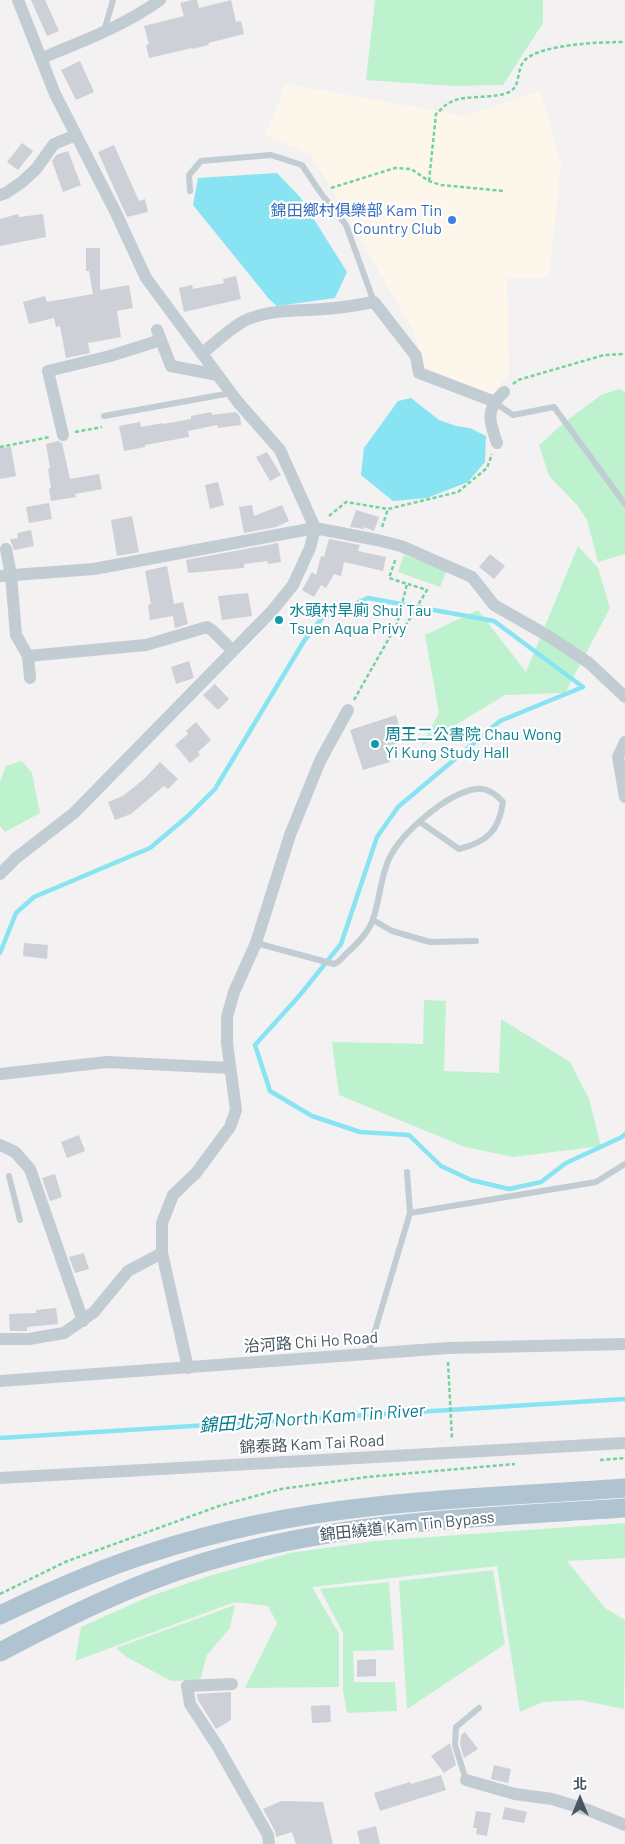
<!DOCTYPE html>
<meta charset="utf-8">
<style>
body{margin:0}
#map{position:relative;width:625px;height:1844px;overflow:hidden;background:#f3f1f1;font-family:Barlow,"Noto Sans TC",sans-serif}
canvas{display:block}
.north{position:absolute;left:555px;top:1774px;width:50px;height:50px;-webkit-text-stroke:4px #fff;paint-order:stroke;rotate:0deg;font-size:14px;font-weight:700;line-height:20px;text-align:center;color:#475660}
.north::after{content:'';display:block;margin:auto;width:18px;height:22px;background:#475660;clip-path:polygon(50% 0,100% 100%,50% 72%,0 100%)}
</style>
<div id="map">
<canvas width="625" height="1844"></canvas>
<div class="north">北</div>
</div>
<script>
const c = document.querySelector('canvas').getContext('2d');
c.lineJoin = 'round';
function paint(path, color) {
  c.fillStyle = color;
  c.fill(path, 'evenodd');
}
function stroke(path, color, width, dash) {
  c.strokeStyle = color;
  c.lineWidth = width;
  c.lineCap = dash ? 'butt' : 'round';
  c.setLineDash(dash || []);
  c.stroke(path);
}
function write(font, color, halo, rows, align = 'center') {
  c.font = font + ' Barlow,"Noto Sans TC",sans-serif';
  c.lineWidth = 4.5;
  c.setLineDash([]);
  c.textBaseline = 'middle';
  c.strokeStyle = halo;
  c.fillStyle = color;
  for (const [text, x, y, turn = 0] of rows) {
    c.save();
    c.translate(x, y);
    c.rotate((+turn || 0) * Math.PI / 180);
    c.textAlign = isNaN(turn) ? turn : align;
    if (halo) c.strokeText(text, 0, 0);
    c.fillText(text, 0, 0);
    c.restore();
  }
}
const commercial = new Path2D(`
 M286,84L465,116L540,91L561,163L549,277L507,278L509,374L492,394L424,367L413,330L311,154L265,135Z`);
const green = new Path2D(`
 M375,0H543V23L503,85L453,86L366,80Z
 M619,389L625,392V554L598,562L587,520L578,506L549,476L539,445L565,422L601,395Z
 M578,546L598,568L610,608L565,693L505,695L421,746L439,713L425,635L478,610L526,672Z
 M404,555L447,570L440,587L398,572Z
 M22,761L32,773L40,813L5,832L0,826V781L6,766Z
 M424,1000L446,1001L444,1071L499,1073L501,1019L570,1062L589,1099L601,1146L513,1157L465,1147L339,1095L332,1042L423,1044Z
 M625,1523V1558L567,1561L605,1608L625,1620L624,1709L580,1700L543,1702L520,1712L497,1566L312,1587L339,1634V1687L245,1688L277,1623L268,1606L235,1602L75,1661L81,1627L148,1597L209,1576L290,1553L375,1541Z
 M493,1570L505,1644L407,1709L399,1581Z
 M389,1582L394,1650L353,1651L354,1682H395L397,1711L347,1713L343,1691V1633L320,1589Z
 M235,1605L230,1628L207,1655L200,1680L171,1681L125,1656L116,1648Z`);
const water = new Path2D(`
 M277,173L300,197L347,272L335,298L277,306L269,299L193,205L198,178Z
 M411,398L439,420L456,426L470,428L486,436L485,462L468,482L427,498L393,501L361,475L364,448L398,401Z`);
const stream = new Path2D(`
 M583,687L500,721L398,807L377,837L341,944L300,995L255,1045L270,1091L312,1116L360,1132L409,1135L441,1166L471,1180L509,1189L541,1182L566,1163L622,1137L625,1134
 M0,953L16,913L34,897L150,848L188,816L215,789L304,641L322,618L368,598L494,621L583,687
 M0,1438L625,1399`);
const building = new Path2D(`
 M31,0H45L59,31L47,36Z
 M192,0H197L199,8L231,0L236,22L241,21L244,34L208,43L209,45L192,49V48L149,58L146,45L149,44L144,26L184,16L180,3Z
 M80,61L94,92L76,100L61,70Z
 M22,143L33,151L18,170L7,162Z
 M114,145L139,201L145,199L148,212L127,217L98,152Z
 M68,151L81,185L63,192L52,161L56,155Z
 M18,214L19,217L43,214L46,237L0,246V219Z
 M86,248H100V290L129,285L133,308L117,311L121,337L88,343L90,353L66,358L60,326L56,327L54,318L29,324L23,302L45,296L47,302L93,294L89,271H86Z
 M236,276L241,299L184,312L179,288L192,285L193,289L224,283L223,279Z
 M211,412L212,415L236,412L240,417L241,425L218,428L217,425L188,431L189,437L145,445V447L124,451L119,426L140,422L141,427L163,423V424L191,419V416Z
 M58,441L62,443L70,479L99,474L102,489L75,494L76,497L51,501L49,489L51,488L48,469L50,468L46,444Z
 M11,447L16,476L0,479V448Z
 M267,452L281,475L270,481L256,457Z
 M218,482L224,505L210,509L205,485Z
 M49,503L52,519L29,523L26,507Z
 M252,505L254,516L282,505L289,521L276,527L244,533L239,507Z
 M356,510L379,517L374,531L364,527V529L350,527Z
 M132,516L139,552L117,556L111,520Z
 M31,530L34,546L14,550L10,539L18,538L17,533Z
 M329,539L360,545L358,551L386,557L383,571L344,562L341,576L334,574L326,588L321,585L314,597L302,590L312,572L316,575L321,556L324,557Z
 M278,543L281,562L268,564L267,561L244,564V568L188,573L186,560Z
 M490,554L505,566L494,579L479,567Z
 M167,566L174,604L183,602L188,624L175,628L173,616L150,620L148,605L151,604L145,571Z
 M248,593L252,616L222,620L218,596Z
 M189,661L194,678L176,684L171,667Z
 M215,684L229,699L218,710L203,695Z
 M396,715L404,741L385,747L390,762L363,770L350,730Z
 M196,722L211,740L198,752L200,755L190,763L175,745L188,734L186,731Z
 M160,762L178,779L168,789L164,786L131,814L115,820L108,802L123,796L144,779Z
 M24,943L48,945L47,959L23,956Z
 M79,1135L85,1151L67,1158L61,1142Z
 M55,1174L62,1197L50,1201L42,1178Z
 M84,1253L89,1269L75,1273L69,1257Z
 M56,1308L58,1324L27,1327V1331H10L9,1314L36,1313V1310Z
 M376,1659V1676L357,1677V1660Z
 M231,1692V1720L216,1729L198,1700L197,1694Z
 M330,1705L331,1722L312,1723L311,1706Z
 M465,1732L478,1749L464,1758L460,1744L461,1735Z
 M450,1743L456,1765L444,1773L431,1756Z
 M494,1765L511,1769L508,1783L491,1779Z
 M441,1775L446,1790L380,1811L374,1793L410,1782L411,1784Z
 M281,1801L323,1802L333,1844H296L292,1832L276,1837L275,1831L263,1809Z
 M505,1807L527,1812L524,1823L502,1819Z
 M476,1811L491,1813L487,1836L476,1834L477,1828H473Z
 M376,1826L380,1844H360L357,1831Z`);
const path = new Path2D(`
 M429,181L436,114C441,110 445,104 451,102C464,94 496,100 511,91C521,84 516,69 525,60C541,44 602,42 625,42
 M331,188L395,168L411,169L429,181L441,185L504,191
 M513,384L518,380L604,355L625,354
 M75,432L102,427
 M0,447L50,437
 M329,516L346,502L388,509L458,492L487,468L492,454
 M382,527L388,509
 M397,624L403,630L427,590L408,584
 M354,700L397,624L407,584L389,578L396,558
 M448,1362L452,1439
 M600,1460L625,1458
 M0,1594L65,1562L219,1506L281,1489L367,1477L515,1464`);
const service = new Path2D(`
 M104,31L113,0
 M190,191L189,175L201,161L271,155L302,165L320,192L346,225L374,302
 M494,402L513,415L554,407L625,504
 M104,416L231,393
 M373,920L392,931L430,942L476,941
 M256,943L334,964C341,961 343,956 348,952C358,943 369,932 373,919C380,900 380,878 389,859C401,833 447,793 476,789C487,787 496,794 503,802C499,831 487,842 459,849L420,822
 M9,1176L20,1220
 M410,1213L596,1182L625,1164
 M368,1354L410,1213L407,1172
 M466,1780L455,1745L456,1727L479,1708`);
const minor = new Path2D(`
 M42,58C83,41 124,26 160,0
 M0,195L6,193L22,182L36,169L54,144L76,135
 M157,330L171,366L218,375
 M202,354C216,342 228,330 244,321C268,309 298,311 324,309C341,308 358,305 374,302L416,356L419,373L493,401
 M63,435L48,371L110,356L161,340
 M497,443C489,421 485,409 504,392
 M6,549L11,575L16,635L28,656L30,678
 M0,576L94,569L315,528L377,540L401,546L472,577L494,605L550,637L589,663L625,697
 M28,656L146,645L207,627L213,631L233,651
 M625,742L618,757L625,797
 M0,874L16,858L74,813L272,611L293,585L310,548L315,528L280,450L237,401L146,278L115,211L55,94L18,0
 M0,1074L107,1062L230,1068
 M0,1145L15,1152L30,1169L83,1321
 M0,1339H29L64,1333L94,1312L128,1271L162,1253
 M188,1368L162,1253V1223L173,1195L196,1173L230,1127L236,1110L227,1043V1017L234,992L256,943L290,835L320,761L348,710
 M0,1381L448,1348L625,1344
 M0,1478L625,1443
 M232,1684L187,1686L190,1704L218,1747L268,1835L269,1844
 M466,1780L515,1794L552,1799L588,1810L625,1825`);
const primary = new Path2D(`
 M0,1615C48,1592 99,1569 150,1553C220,1530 295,1515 368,1507C453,1497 540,1494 625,1488
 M0,1652C70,1615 143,1579 219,1558C351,1520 489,1517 625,1508`);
const markers = [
 [452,220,5,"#3f7fe0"],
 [279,620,5,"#0f9aa8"],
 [375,744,5,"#0f9aa8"]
];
const shopNames = [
 ["錦田鄉村俱樂部 Kam Tin",442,211],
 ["Country Club",442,229]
];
const cultureNames = [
 ["水頭村旱廁 Shui Tau",289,611],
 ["Tsuen Aqua Privy",289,629],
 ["周王二公書院 Chau Wong",385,735],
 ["Yi Kung Study Hall",385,753]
];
const streetNames = [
 ["治河路 Chi Ho Road",311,1342,-4],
 ["錦泰路 Kam Tai Road",312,1444,-3],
 ["錦田繞道 Kam Tin Bypass",407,1526,-6]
];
const waterNames = [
 ["錦田北河 North Kam Tin River",312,1418,-4]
];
paint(commercial, '#fdf7eb');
paint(green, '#bef2ce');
paint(water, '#88e4f2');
stroke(stream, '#88e4f2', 4.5);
paint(building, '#cdd0d6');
stroke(path, '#73d39d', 2.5, [4, 2.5]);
stroke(service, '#c1ccd3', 6);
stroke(minor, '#c1ccd3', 12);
stroke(primary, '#afc3d1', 19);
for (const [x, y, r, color] of markers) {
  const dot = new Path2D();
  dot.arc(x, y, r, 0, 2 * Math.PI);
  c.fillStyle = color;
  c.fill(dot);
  stroke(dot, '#fff', 2);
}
write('16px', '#366cbe', '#fff', shopNames, 'right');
write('16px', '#0d838f', '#fff', cultureNames, 'left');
write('16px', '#475660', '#fff', streetNames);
write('italic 18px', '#067c8e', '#fff', waterNames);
</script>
